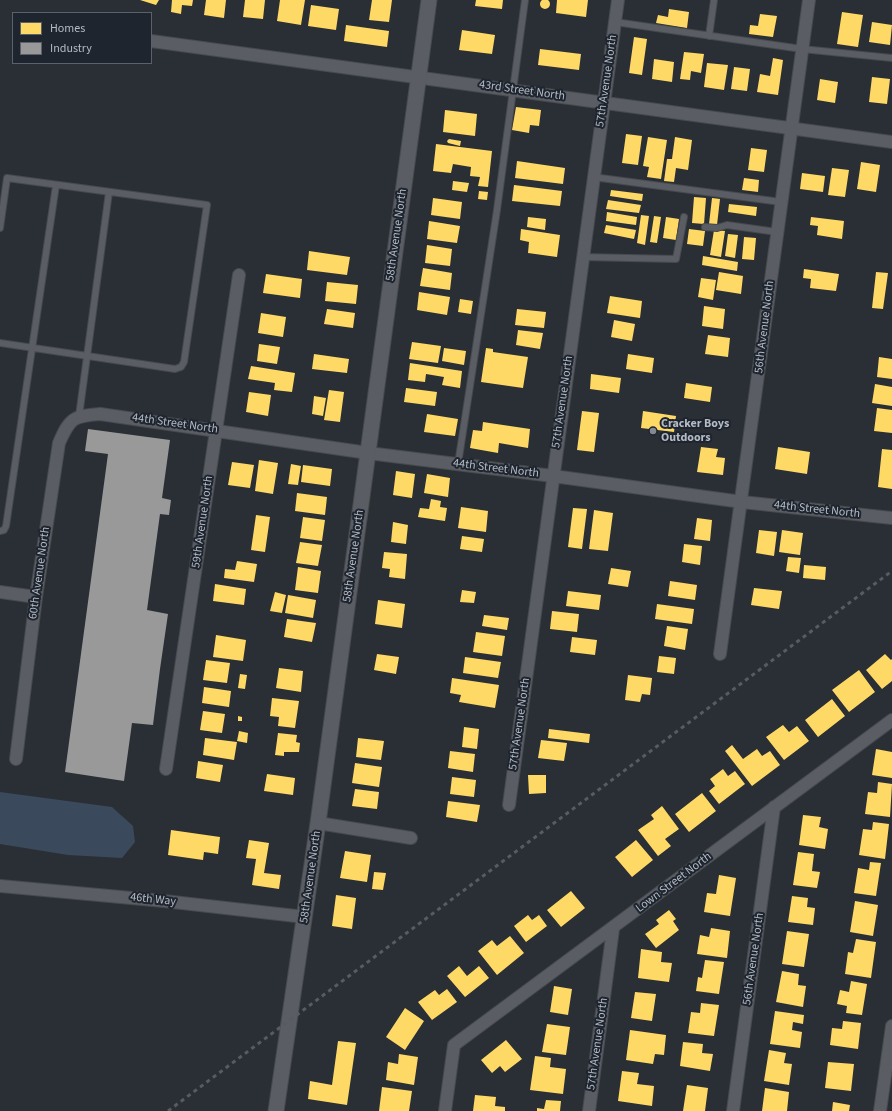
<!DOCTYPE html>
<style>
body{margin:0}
#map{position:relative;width:892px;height:1111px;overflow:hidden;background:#2a2f35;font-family:"Source Sans 3",sans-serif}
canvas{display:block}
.legend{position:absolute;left:12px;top:12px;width:140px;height:52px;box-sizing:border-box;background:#1e252f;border:1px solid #5a616b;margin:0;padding:5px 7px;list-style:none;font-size:12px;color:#b5bbc5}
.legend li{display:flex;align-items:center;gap:8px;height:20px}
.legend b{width:20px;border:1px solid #5a616b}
</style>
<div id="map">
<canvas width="892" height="1111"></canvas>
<ul class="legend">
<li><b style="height:11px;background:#ffd966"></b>Homes</li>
<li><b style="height:11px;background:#999"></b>Industry</li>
</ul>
</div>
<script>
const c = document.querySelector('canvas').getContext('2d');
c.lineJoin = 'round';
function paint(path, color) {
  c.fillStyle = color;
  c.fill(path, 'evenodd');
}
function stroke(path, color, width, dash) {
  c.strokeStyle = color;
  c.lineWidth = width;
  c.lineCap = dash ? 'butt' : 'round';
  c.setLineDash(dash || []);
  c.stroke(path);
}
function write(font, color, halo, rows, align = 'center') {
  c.font = font + ' "Source Sans 3",sans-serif';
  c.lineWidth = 4;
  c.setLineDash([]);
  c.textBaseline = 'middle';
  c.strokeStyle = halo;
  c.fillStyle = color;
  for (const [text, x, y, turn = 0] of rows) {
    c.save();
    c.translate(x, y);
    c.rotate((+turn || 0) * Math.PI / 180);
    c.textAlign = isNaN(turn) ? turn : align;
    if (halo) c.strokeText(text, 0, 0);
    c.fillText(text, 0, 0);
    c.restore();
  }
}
const water = new Path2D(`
 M0,792L112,807L133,826L135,842L122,858L68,855L0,844Z`);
const homes = new Path2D(`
 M540 4a5 5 0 1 1 10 0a5 5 0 1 1-10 0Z
 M140,0H159L156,5Z
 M172,0H193L192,6L182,5L181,14L171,12Z
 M206,0H226L224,18L204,15Z
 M245,0H265L263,19L243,17Z
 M280,0H305L301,25L277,21Z
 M372,0H392L389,22L369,20Z
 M476,0H503L502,9L475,6Z
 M557,0H588L586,17L556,13Z
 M311,5L339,9L336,30L308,26Z
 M669,9L689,12L687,28L656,23L658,15L668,17Z
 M842,12L863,15L858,47L837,44Z
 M760,14L777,16L773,37L749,34L750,25L758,26Z
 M872,22L892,25L890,45L869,42Z
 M346,25L389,31L387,47L344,41Z
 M462,30L495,35L492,54L459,50Z
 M634,37L647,39L642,75L629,73Z
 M540,49L581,54L579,70L538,65Z
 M684,52L704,54L701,73L691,71L690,80L680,79Z
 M773,58L783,60L778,95L757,92L760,74L770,76Z
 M654,59L674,62L672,82L652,79Z
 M707,63L728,65L724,90L704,87Z
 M734,67L750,69L747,91L731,89Z
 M872,77L890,79L887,104L869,102Z
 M820,79L838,82L835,103L817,100Z
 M516,107L541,110L539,126L530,125L529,133L512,130Z
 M445,110L477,114L475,136L443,132Z
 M626,134L642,136L638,165L622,163Z
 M648,137L667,140L661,179L647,177L649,167L643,166Z
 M675,137L692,140L688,170L676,168L674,182L664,181L667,159H672Z
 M449,139L461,141L460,146L448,143L447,141Z
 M436,144L492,151L488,187L478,186L480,177L470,176L471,167L453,164L451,173L433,171Z
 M751,148L767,150L764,172L748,170Z
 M517,161L565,168L563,184L515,178Z
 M861,162L880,165L876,192L857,189Z
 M832,168L849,170L845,197L828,195Z
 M802,173L825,176L823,192L800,189Z
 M744,178L759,180L758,192L742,190Z
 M453,181L469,183L467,192L452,190Z
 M514,185L562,191L560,206L512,201Z
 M611,190L643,194L642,201L610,196Z
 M479,191L488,192L487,200L478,199Z
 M694,197L706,198L704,224L692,223Z
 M433,198L462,202L460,219L431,215Z
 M712,198L720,199L717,225L709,224Z
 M608,200L641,205L639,213L606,209Z
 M729,204L757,207L756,216L728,212Z
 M607,212L637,217L636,225L606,221Z
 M641,215L649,216L645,245L637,243Z
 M654,216L661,217L657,243L650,242Z
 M528,217L546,219L545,230L527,227Z
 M666,217L679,219L676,240L663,238Z
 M811,217L844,221L842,239L817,235L818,226L810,225Z
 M429,221L460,226L457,243L427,239Z
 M606,225L636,230L634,239L604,233Z
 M521,229L560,235L557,257L528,253L529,242L520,240Z
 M689,229L705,231L703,246L687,244Z
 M714,230L725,231L721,257L710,255Z
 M728,234L738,235L735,258L725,256Z
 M744,237L756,238L754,260L742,259Z
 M427,245L452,249L450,266L425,263Z
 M309,251L350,257L347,275L307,270Z
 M703,256L738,262L737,271L702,265Z
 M423,268L452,273L450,290L420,286Z
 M804,269L839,274L836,291L810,288L811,279L803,278Z
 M719,272L743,276L741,294L716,290Z
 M876,272L888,273L883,309L872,308Z
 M266,274L302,279L300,298L263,293Z
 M701,278L716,280L713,300L698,297Z
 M327,282L358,285L356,304L325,301Z
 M419,292L450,297L447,315L417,310Z
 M610,296L642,301L640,318L607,313Z
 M460,299L473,301L471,314L458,312Z
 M704,306L725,309L723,329L702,326Z
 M327,309L355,313L353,328L324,324Z
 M517,309L546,312L544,328L515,325Z
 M261,313L286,317L283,337L258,333Z
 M614,320L635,324L632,341L611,337Z
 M518,330L543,333L540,349L516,345Z
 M708,335L730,338L728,357L705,354Z
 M412,342L441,346L438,363L409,359Z
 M259,344L280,347L277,364L257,361Z
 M444,348L466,351L464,365L442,361Z
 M486,348L493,349V352L528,357L523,388L481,382Z
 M314,354L349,359L347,373L312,369Z
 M628,354L654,358L652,373L626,369Z
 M879,357L892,359V379L877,377Z
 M410,363L462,371L460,388L442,385L444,377L426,374L425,382L408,380Z
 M251,366L295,373L292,392L274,390L275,383L248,379Z
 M591,374L621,378L619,393L590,389Z
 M686,383L712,387L710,402L684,398Z
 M875,384L892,387V406L872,403Z
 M406,388L437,392L435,406L404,402Z
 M329,390L344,392L340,422L324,420Z
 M249,392L271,395L268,416L246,412Z
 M314,396L326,398L323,416L312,414Z
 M877,408L892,410V433L874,431Z
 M582,411L599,413L594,452L577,450Z
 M643,411L676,416L674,432L641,428Z
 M427,414L458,419L455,436L424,432Z
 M483,422L530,429L528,448L499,443L498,453L470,448L473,430L482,431Z
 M701,447L718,449L716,457L725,458L723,475L697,472Z
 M778,447L810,452L807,474L775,469Z
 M882,449L892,450V489L878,487Z
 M259,460L278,463L273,494L255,491Z
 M232,462L254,465L250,488L228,485Z
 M291,464L301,466L298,485L288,484Z
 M303,465L332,469L330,486L301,482Z
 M396,471L415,474L412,498L393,495Z
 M427,474L450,478L448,497L424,493Z
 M297,493L327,497L325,515L295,511Z
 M431,499L441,501L440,507L447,508L445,521L418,517L420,508L429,509Z
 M461,507L488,511L486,532L458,528Z
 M573,508L587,509L582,549L568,547Z
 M594,510L613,513L608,551L589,549Z
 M256,515L270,517L265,552L251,550Z
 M303,517L325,520L322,541L300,538Z
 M697,518L712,520L710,541L694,539Z
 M393,522L408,525L406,544L391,542Z
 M759,530L777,532L774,556L756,553Z
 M782,530L803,533L800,555L779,552Z
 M462,536L484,539L482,552L460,549Z
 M300,542L322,545L318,566L296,563Z
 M684,544L702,546L700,565L682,562Z
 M384,552L407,554L405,579L389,577L390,569L382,568Z
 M788,557L801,558L799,573L786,571Z
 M237,561L257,564L254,582L224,578L225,569L235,570Z
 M804,565L826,567L825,580L803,578Z
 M298,567L321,571L318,593L295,590Z
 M611,568L631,571L628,587L608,584Z
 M670,581L697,585L695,600L668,596Z
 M215,584L246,589L244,605L213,601Z
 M754,588L782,591L779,609L751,605Z
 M462,590L476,592L474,603L460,602Z
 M568,591L601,595L599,610L566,606Z
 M275,592L286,595L282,613L270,611Z
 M288,595L316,600L313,618L285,613Z
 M378,600L405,604L402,628L375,624Z
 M657,604L694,609L692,624L655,619Z
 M552,611L579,614L577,632L550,629Z
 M484,615L509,618L507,630L482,626Z
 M287,619L316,623L312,642L284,637Z
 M667,626L688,629L685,650L664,646Z
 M476,632L505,636L502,656L473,652Z
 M216,635L246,640L243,661L213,657Z
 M572,637L597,640L595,655L570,652Z
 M377,654L399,657L396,674L374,670Z
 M885,654L891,660L892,659V681L882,689L866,670Z
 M659,656L676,658L674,674L657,672Z
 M465,657L501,662L498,678L463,673Z
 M206,660L230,663L227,683L203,680Z
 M279,668L303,671L301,692L276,688Z
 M859,670L875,692L849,712L832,690Z
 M240,674L247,675L245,689L238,688Z
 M628,675L652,678L650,695L642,694L640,702L625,700Z
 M452,678L499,685L495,708L459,702L461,695L450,693Z
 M204,687L231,691L229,707L202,703Z
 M272,698L299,701L295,728L278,726L279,717L270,716Z
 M832,699L845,716L818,737L805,720Z
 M203,711L225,714L222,733L200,730Z
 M238,716L242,717V721H238Z
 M783,725L789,732L797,726L809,741L784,760L766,737Z
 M464,727L479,729L477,749L462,747Z
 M549,729L590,734L589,743L548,738Z
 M239,731L248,733L247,743L237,741Z
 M278,733L297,735L296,742L300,743L299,752H284V756L275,755Z
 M205,738L237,742L234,760L203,755Z
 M358,738L384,741L381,760L356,757Z
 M541,740L567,743L564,761L538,758Z
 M732,745L743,759L757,749L762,756L770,751L780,765L752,786L725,751Z
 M876,749L892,752V778L872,775Z
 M450,751L475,754L473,772L448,768Z
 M198,761L223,765L220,782L196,778Z
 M355,763L382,767L379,787L352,783Z
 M723,769L728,776L735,771L745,784L719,804L709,791L715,786L710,779Z
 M267,774L295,778L293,795L264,791Z
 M528,775H546V793L529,794Z
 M452,777L476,780L474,797L450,794Z
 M878,782L892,784L890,817L865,814L868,792L877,793Z
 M355,789L379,792L377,809L352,806Z
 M702,793L716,811L689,832L675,814Z
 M448,801L480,805L477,822L446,817Z
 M662,806L679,829L665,839L671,846L658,856L638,830L654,819L651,815Z
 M803,815L821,817L819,827L828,829L825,849L799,845Z
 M873,822L889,824L885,859L859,855L863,829L872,830Z
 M171,830L220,837L218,854L204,852L203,860L168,855Z
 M249,840L269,843L264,873L281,875L279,889L252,885L256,859L246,858Z
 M636,840L653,860L632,877L615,857Z
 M345,851L371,855L367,882L340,878Z
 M798,852L814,854L812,871L820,872L817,888L793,885Z
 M870,862L881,863L876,896L854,893L858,868L869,870Z
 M374,872L386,873L383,890L372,889Z
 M719,875L736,878L730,916L704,912L707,893L716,894Z
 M571,891L585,908L561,927L547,910Z
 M336,895L356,898L352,929L332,926Z
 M792,896L808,898L807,907L815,908L813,925L788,922Z
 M855,901L878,905L873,936L850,932Z
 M669,910L676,919L673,921L679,930L656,948L645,934L659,924L656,920Z
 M528,915L532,920L539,915L547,926L526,942L514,926Z
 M711,928L730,931L727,958L697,954L700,935L709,937Z
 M787,931L809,934L804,967L782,964Z
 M510,936L524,953L497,975L478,951L492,940L497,946Z
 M856,939L876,942L871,978L845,974L848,952L853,953Z
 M641,949L662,952L661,962L672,963L669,982L638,978Z
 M705,960L724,962L719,994L696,991L698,977L702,978Z
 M459,966L467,976L479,966L489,978L465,997L447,976Z
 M782,971L799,974L798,985L806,986L803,1007L776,1002Z
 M851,981L867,984L862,1015L846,1013L847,1006L837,1004L840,990L849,992Z
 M554,986L572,989L568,1015L550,1012Z
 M447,989L457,1002L432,1020L418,1002L435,990L439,995Z
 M635,992L656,994L652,1021L631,1018Z
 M701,1003L719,1005L714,1036L688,1033L691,1012L700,1013Z
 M405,1008L424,1021L405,1050L386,1037Z
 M775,1011L804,1015L803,1024L793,1022L792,1030L802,1032L800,1048L770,1044Z
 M843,1021L861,1023L858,1049L830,1045L832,1028L842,1029Z
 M547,1024L570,1027L566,1055L542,1052Z
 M630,1030L666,1035L664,1055L655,1054L653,1064L626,1060Z
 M506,1040L522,1059L505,1072L500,1066L492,1073L481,1060Z
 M338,1041L356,1043L347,1105L308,1099L310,1081L332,1085Z
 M683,1042L703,1044L702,1053L713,1054L710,1071L680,1066Z
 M769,1050L786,1053L784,1063L792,1064L789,1085L764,1081Z
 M399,1054L418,1057L414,1085L386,1080L388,1062L398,1064Z
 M535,1056L551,1058L550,1067L566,1069L563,1094L530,1090Z
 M828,1062L854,1064L851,1091L825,1088Z
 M622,1071L639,1073L637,1084L654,1086L652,1106L618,1101Z
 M687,1085L708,1088L705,1111H683Z
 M382,1087L412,1091L409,1111H379Z
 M765,1088L789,1092L787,1111H762Z
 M475,1095L496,1097L495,1106L505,1107V1111H473Z
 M546,1100L561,1101L560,1111H537V1108L544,1109Z
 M833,1102L850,1105L849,1111H832Z`);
const industry = new Path2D(`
 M88,429L170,440L162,498L171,500L169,515L160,514L147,610L168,614L160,669L153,725L132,723L124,781L65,772L108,454L85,451Z`);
const service = new Path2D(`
 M615,22L802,49L892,58
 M709,36L714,0
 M593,177L781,202
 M705,227L717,228L727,225L777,232
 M0,228L7,178L207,205L184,362L181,367L175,369L0,343
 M582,257L676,259L684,217
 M79,416L109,192
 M458,464L497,210L525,0
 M0,531L4,530L6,526L56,185`);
const minor = new Path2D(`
 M151,41L892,142
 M0,592L36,597
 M720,654L809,0
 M16,759L36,597L59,443C70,418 73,416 100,414L368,453L553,476L742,502L892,518
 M166,769L239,275
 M509,805L618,0
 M318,823L411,838
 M0,886L164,901L305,917
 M445,1111L454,1045L892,720
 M589,1111L613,929
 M733,1111L774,807
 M880,1111L892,1026`);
const tertiary = new Path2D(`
 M276,1111L318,823L429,0`);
const rail = new Path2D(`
 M168,1111L892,571`);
const markers = [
 [653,431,4,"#848a93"]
];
const streetNames = [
 ["57th Avenue North",607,81,-82],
 ["43rd Street North",522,91,8],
 ["58th Avenue North",397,235,-82],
 ["56th Avenue North",765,327,-83],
 ["57th Avenue North",563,402,-82],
 ["44th Street North",175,424,8],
 ["44th Street North",496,469,7],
 ["44th Street North",817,510,6],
 ["59th Avenue North",203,522,-82],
 ["58th Avenue North",354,556,-82],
 ["60th Avenue North",40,573,-82],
 ["57th Avenue North",520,724,-82],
 ["58th Avenue North",311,877,-82],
 ["Lown Street North",674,883,-37],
 ["46th Way",153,900,6],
 ["56th Avenue North",754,959,-82],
 ["57th Avenue North",598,1044,-82]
];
const poiNames = [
 ["Cracker Boys",661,424],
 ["Outdoors",661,438]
];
paint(water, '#3b495c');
paint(homes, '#ffd966');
paint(industry, '#999');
stroke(service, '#464a4e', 8);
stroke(minor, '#464a4e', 14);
stroke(tertiary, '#464a4e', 17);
stroke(service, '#5a5d63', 6);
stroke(minor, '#5a5d63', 12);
stroke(tertiary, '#5a5d63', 15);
stroke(rail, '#585c60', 3, [4, 4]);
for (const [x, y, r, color] of markers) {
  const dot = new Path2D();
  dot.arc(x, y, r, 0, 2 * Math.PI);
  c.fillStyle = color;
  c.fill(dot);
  stroke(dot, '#1e252f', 1.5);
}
write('12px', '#b5bbc5', '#1e252f', streetNames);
write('bold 12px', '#b5bbc5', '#1e252f', poiNames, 'left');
</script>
